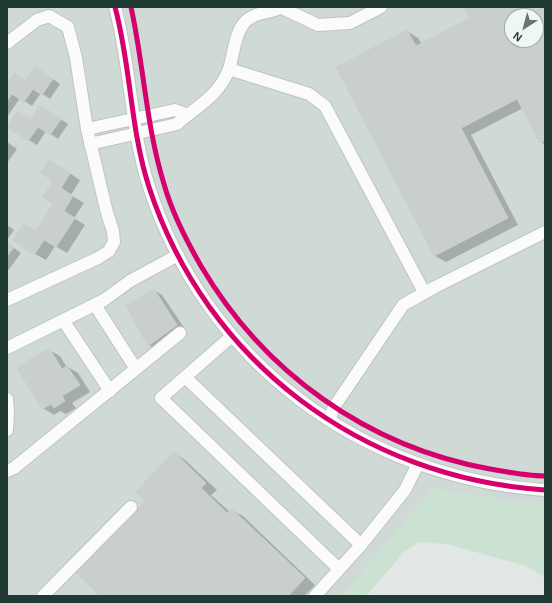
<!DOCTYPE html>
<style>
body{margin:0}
#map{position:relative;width:552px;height:603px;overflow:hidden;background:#e2e7e5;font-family:Arial,sans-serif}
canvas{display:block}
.frame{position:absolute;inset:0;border:8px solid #203a34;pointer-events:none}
.north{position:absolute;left:504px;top:8px;width:40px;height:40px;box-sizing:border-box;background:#eff7f3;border:1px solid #9caba7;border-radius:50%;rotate:216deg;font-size:11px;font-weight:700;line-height:16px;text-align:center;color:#203a34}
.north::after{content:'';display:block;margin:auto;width:14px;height:18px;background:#647772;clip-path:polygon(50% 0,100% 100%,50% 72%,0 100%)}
</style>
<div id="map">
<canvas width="552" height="603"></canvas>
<div class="frame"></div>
<div class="north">N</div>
</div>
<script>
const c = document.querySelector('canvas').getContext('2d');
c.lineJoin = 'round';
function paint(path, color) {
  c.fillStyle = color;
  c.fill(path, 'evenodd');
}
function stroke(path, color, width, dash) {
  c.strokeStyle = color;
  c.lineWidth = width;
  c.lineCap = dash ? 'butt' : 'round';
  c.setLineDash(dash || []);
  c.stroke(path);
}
const built = new Path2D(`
 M7,7H545V502L524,503L433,489L342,596H7ZM512,16H536V40H512Z`);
const green = new Path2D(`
 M433,489L524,503L545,502V578L529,567L447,544L419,542L404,552L366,596H342Z`);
const shadow = new Path2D(`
 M465,7H545V145L541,142L523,108L471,135L518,225L446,262L435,256L337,68L407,31L418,38L422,44L471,18ZM512,16H536V40H512Z
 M43,72L60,84L50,99L41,93L32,106L20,98L7,117V85L15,74L26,81Z
 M48,111L68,124L58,139L46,131L37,145L8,127L30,120Z
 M7,142L17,149L7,163Z
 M60,167L80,180L71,195L84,203L74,218L85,225L67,253L55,246L46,260L35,254L36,232L55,204V181Z
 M7,225L14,230L7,240Z
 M7,243L21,253L7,272Z
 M154,290L162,295L185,329L157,350L149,345Z
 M49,350L60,356L66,366L78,373L90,392L72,403L76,408L66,414L60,411L54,415L43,408L18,369Z
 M174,453L185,460L217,490L211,495L230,512L232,510L243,516L315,585L304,596H101L146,501Z`);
const building = new Path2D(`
 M464,7H545V140L540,143L517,99L461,128L508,218L434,256L336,67L407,30L416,46L470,18ZM512,16H536V40H512Z
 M35,66L53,79L42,95L33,89L24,102L12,94L7,101V83L14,73L25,80Z
 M40,105L61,119L50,135L38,127L28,141L7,127L17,111L30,119Z
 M49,160L70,173L61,188L73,196L64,211L75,218L56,247L44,240L34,255L13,240L24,224L36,231L53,204L43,197L53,181L41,173Z
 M7,243L14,247L7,256Z
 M154,289L177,325L148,346L126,306Z
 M49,348L62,369L67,366L80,385L62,396L65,401L54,408L51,404L42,409L17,368Z
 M174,452L206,483L201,488L227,513L232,509L305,578L288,596H100L76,573L145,501L136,492Z`);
const minor = new Path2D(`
 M115,7C131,66 130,128 149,187C206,362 362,478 545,490
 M282,8L318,25L350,23L381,7
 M7,43L37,20L49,16L68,27L76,58L87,129L107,213L113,231L114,242L109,251L98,258L7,300
 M229,69L309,94L325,106L424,292
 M87,129L175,110L188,115
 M90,144L177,124C197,106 219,96 229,69C233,57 235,33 244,23C255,11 269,14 282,7
 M95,305L136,369
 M63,320L110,391
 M232,336L161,398L339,569
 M7,348L104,300L130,281L178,255
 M185,377L361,545
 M7,399L8,412L7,430
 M329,420L334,407L403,305L435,287L545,232
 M7,471L14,468L180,333
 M43,596L131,507
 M315,596L361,545L405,490L418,464`);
const cycleway = new Path2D(`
 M115,7C131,66 130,128 149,187C206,362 362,478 545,490
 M131,7C144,66 146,126 164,184C172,213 186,240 201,266C264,373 368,447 490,469C508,472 526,476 545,476`);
paint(built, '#cfd9d5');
paint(green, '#cbe1d2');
paint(shadow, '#0003');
paint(building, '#c9cfcd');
stroke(building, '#cbd0ce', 1);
stroke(minor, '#bfc4c2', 14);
stroke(minor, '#fbfbfb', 12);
stroke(cycleway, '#d6006c', 5);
</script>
